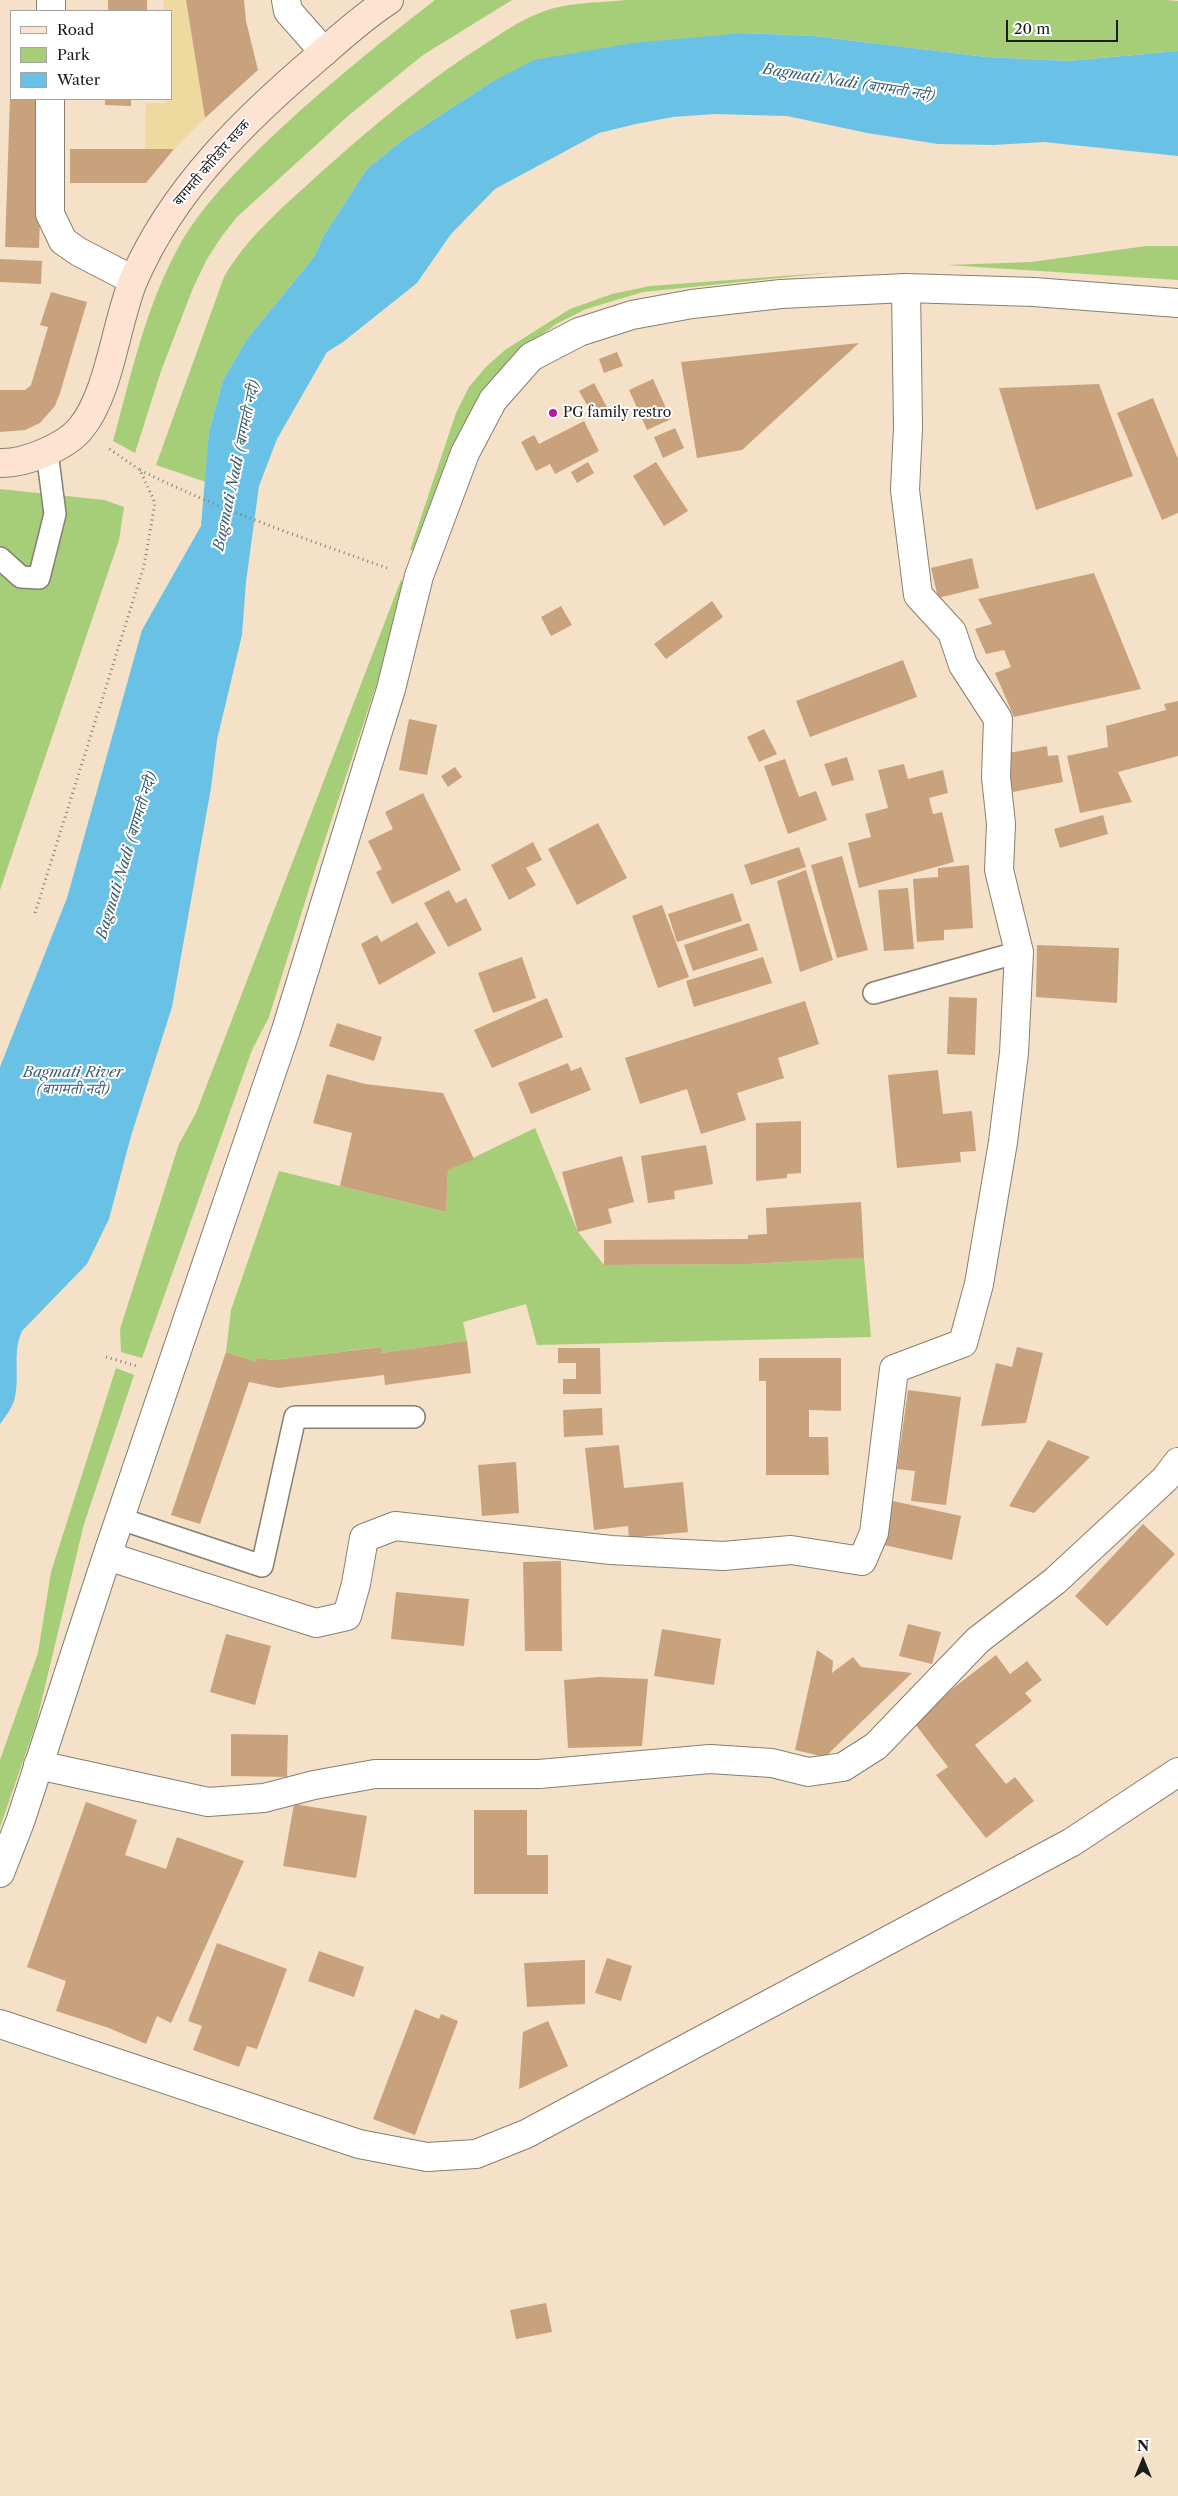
<!DOCTYPE html>
<meta charset="utf-8">
<style>
body{margin:0}
#map{position:relative;width:1178px;height:2496px;overflow:hidden;background:#f4e1c7;font-family:"Libre Caslon Text",serif}
canvas{display:block}
.legend{position:absolute;left:10px;top:10px;width:162px;height:90px;box-sizing:border-box;background:#fff;border:1px solid #a4a4a4;margin:0;padding:6px 9px;list-style:none;font-size:15px;color:#1c1c1c}
.legend li{display:flex;align-items:center;gap:10px;height:25px}
.legend b{width:25px;border:1px solid #a4a4a4}
.north{position:absolute;left:1118px;top:2436px;width:50px;height:50px;-webkit-text-stroke:4px #fff;paint-order:stroke;rotate:0deg;font-size:14px;font-weight:700;line-height:20px;text-align:center;color:#1c1c1c}
.north::after{content:'';display:block;margin:auto;width:18px;height:22px;background:#1c1c1c;clip-path:polygon(50% 0,100% 100%,50% 72%,0 100%)}
.scale{position:absolute;left:1006px;top:20px;width:112px;height:22px;box-sizing:border-box;border:2px solid #1c1c1c;border-top:0;padding-left:6px;font-size:15px;line-height:18px;white-space:nowrap;color:#1c1c1c;-webkit-text-stroke:4px #fff;paint-order:stroke}
</style>
<div id="map">
<canvas width="1178" height="2496"></canvas>
<ul class="legend">
<li><b style="height:6px;background:#fee3d2"></b>Road</li>
<li><b style="height:14px;background:#a6ce78"></b>Park</li>
<li><b style="height:14px;background:#69c2e6"></b>Water</li>
</ul>
<div class="north">N</div>
<div class="scale">20 m</div>
</div>
<script>
const c = document.querySelector('canvas').getContext('2d');
c.lineJoin = 'round';
function paint(path, color) {
  c.fillStyle = color;
  c.fill(path, 'evenodd');
}
function stroke(path, color, width, dash) {
  c.strokeStyle = color;
  c.lineWidth = width;
  c.lineCap = dash ? 'butt' : 'round';
  c.setLineDash(dash || []);
  c.stroke(path);
}
function write(font, color, halo, rows, align = 'center') {
  c.font = font + ' "Libre Caslon Text","Noto Serif Devanagari",serif';
  c.lineWidth = 4;
  c.setLineDash([]);
  c.textBaseline = 'middle';
  c.strokeStyle = halo;
  c.fillStyle = color;
  for (const [text, x, y, turn = 0] of rows) {
    c.save();
    c.translate(x, y);
    c.rotate((+turn || 0) * Math.PI / 180);
    c.textAlign = isNaN(turn) ? turn : align;
    if (halo) c.strokeText(text, 0, 0);
    c.fillText(text, 0, 0);
    c.restore();
  }
}
const green = new Path2D(`
 M435,0H512L423,55L348,116L237,217L222,236L207,259L193,288L161,371L135,453L113,441C131,375 145,309 178,248C198,211 230,178 259,149C315,95 374,47 435,0Z
 M626,0H1165L1178,1V51L1068,61L986,57L814,36L744,33L490,83L404,139L367,169L324,235L314,257L247,339L223,380L209,432L206,482L156,465L224,277C247,237 284,206 318,175C372,127 427,80 488,42C504,32 519,21 537,14C563,2 598,3 626,0Z
 M1146,246H1178V280L947,265L1031,262Z
 M837,272L643,292L586,309L556,324L517,354L420,552L410,550L456,413L469,387L486,367L505,350L538,329L570,309L612,294L650,286Z
 M0,489L104,500L124,507L119,540L0,890Z
 M401,580L409,586L315,870L269,1017L252,1050L142,1358L121,1352L120,1329L179,1144L196,1113Z
 M535,1128L578,1232L604,1265L749,1264L864,1258L871,1337L537,1345L526,1304L463,1322L467,1341L381,1353L380,1347L275,1360L257,1358L256,1362L226,1352L231,1310L279,1171L446,1212L448,1170Z
 M116,1368L134,1375L84,1524L36,1724L0,1827V1760L38,1653L51,1572Z`);
const sand = new Path2D(`
 M163,0H186L205,118L174,149H145L146,103H166L167,99H171V11H164Z`);
const water = new Path2D(`
 M744,33L814,36L986,57L1068,61L1178,51V156L1044,142L994,145L938,144L867,133L787,116L714,114L673,117L636,124L599,133L495,189L451,234L417,283L343,342L327,352L277,439L259,486L246,582L242,635L217,740L211,788L172,1007L131,1136L109,1219L87,1264L22,1331C12,1353 20,1374 15,1397C13,1407 6,1416 0,1424V1067L67,898L142,630L201,526L209,432L223,380L247,339L314,257L324,235L367,169L404,139L490,83L534,60L633,43Z`);
const building = new Path2D(`
 M108,0H147V11H108Z
 M186,0H244L246,21L258,70L205,118Z
 M10,99H44L39,248L5,247Z
 M105,99H131V106L105,105Z
 M70,149H174L146,183H70Z
 M0,259L42,261L41,284L0,282Z
 M51,292L87,302L60,393L55,406L40,423L25,430L0,432V390H25L31,385L48,327L40,325Z
 M859,343L742,450L697,458L681,362Z
 M617,352L623,366L604,373L599,359Z
 M653,379L671,419L647,430L629,390Z
 M594,383L608,409L594,417L579,391Z
 M1099,384L1133,476L1036,510L999,388Z
 M1153,398L1178,459V513L1162,520L1117,413Z
 M584,421L599,451L555,474L550,464L536,471L521,442L534,435L539,444Z
 M675,428L684,448L663,458L654,437Z
 M588,462L594,473L577,483L571,472Z
 M656,462L688,511L664,526L633,476Z
 M972,558L979,588L938,598L931,568Z
 M1094,573L1141,689L1014,717L995,673L1011,667L1004,650L986,654L975,629L992,624L978,599Z
 M712,601L723,617L666,659L654,644Z
 M561,606L572,625L551,636L541,617Z
 M903,660L917,697L810,737L796,701Z
 M1178,701V756L1118,772L1132,802L1080,813L1067,756L1108,747L1106,726L1166,710L1164,704Z
 M409,719L437,725L427,775L399,770Z
 M764,729L777,754L759,762L747,737Z
 M1047,746L1048,756L1058,755L1063,782L1013,792L1003,754Z
 M847,757L854,780L832,786L824,764Z
 M785,759L799,797L816,791L827,820L788,834L764,766Z
 M904,764L908,779L943,770L948,793L929,798L933,814L942,812L954,862L859,888L848,843L871,837L865,814L888,808L878,770Z
 M455,767L462,777L448,787L441,776Z
 M423,793L461,870L392,904L376,872L382,869L368,841L393,829L385,812Z
 M1103,815L1108,834L1060,848L1054,829Z
 M598,823L627,878L577,905L548,849Z
 M533,842L542,860L526,868L536,885L509,900L491,865Z
 M799,847L806,867L751,885L744,865Z
 M842,856L868,950L837,958L811,865Z
 M969,865L973,928L944,930V940L917,942L913,879L938,877V868Z
 M806,870L833,960L800,972L777,881Z
 M908,888L914,949L884,951L878,890Z
 M449,890L456,903L466,898L482,930L448,947L424,903Z
 M733,893L742,921L677,942L668,914Z
 M662,905L689,977L658,988L632,916Z
 M417,922L436,953L379,985L361,944L377,935L381,942Z
 M749,923L758,950L693,971L684,945Z
 M1037,945L1119,948L1117,1003L1036,997Z
 M522,957L536,998L493,1013L478,973Z
 M763,957L772,983L694,1007L686,981Z
 M949,997L977,998L975,1055L947,1054Z
 M547,998L563,1037L492,1068L474,1030Z
 M805,1001L819,1044L778,1058L784,1078L737,1093L746,1120L701,1134L687,1089L640,1104L625,1058Z
 M337,1023L382,1037L374,1061L329,1046Z
 M568,1063L571,1071L581,1067L591,1090L531,1114L518,1083Z
 M938,1070L943,1114L972,1111L976,1151L960,1152L961,1162L897,1168L888,1075Z
 M327,1074L365,1084L443,1093L474,1159L448,1170L446,1212L340,1186L352,1133L313,1123Z
 M801,1121V1173L787,1174V1178L756,1181V1123Z
 M706,1145L713,1184L674,1191L675,1199L648,1203L641,1156Z
 M622,1156L634,1202L608,1209L612,1223L578,1232L562,1172Z
 M861,1202L864,1258L749,1264L604,1265V1240L748,1239V1235L767,1234L766,1208Z
 M467,1341L471,1373L385,1385L384,1375L278,1388L249,1382L200,1524L171,1515L226,1352L256,1362L257,1358L275,1360L381,1347V1353Z
 M1017,1347L1043,1353L1026,1423L981,1426L996,1363L1012,1367Z
 M558,1348H600L601,1394H563V1379H576V1363H558Z
 M759,1358H841V1411L809,1410V1437H828L829,1475H766V1381H759Z
 M908,1390L961,1397L946,1505L911,1501L915,1471L897,1469Z
 M602,1408L603,1435L564,1437L563,1410Z
 M1048,1440L1090,1457L1034,1513L1009,1506Z
 M619,1445L624,1488L683,1482L688,1532L629,1538L628,1526L594,1530L585,1448Z
 M516,1462L519,1513L482,1516L478,1465Z
 M893,1501L961,1516L952,1560L884,1545Z
 M1143,1524L1175,1554L1107,1626L1075,1596Z
 M561,1561L562,1651H525L523,1562Z
 M396,1592L469,1599L464,1646L391,1639Z
 M908,1624L941,1632L932,1664L899,1656Z
 M662,1629L721,1639L714,1685L654,1676Z
 M226,1634L271,1646L255,1705L210,1692Z
 M817,1650L833,1661L832,1673L853,1657L861,1667L912,1673L825,1757L795,1750Z
 M996,1655L1010,1674L1027,1661L1042,1680L1025,1693L1032,1701L975,1745L1006,1784L1015,1777L1034,1801L986,1838L936,1775L948,1767L912,1720Z
 M599,1677L648,1679L642,1746L568,1748L564,1680Z
 M231,1734L288,1735L287,1777L231,1776Z
 M86,1802L137,1820L125,1855L166,1869L177,1837L244,1861L171,2023L157,2016L146,2044L109,2028L56,2011L66,1981L27,1967Z
 M294,1804L367,1816L356,1878L283,1866Z
 M474,1810H527V1855H548V1894H474Z
 M217,1943L287,1969L257,2049L247,2046L239,2067L193,2050L202,2026L188,2021Z
 M319,1951L364,1967L354,1997L308,1981Z
 M607,1958L632,1966L621,2001L595,1993Z
 M585,1960V2004L527,2007L524,1963Z
 M415,2009L439,2019L441,2014L458,2021L415,2135L373,2119Z
 M548,2021L568,2066L519,2089L523,2032Z
 M546,2303L552,2332L516,2339L510,2310Z`);
const path = new Path2D(`
 M140,470C220,510 303,538 387,568
 M35,913L144,566L155,503L140,470L108,448
 M106,1357L137,1366`);
const service = new Path2D(`
 M0,558L21,577L39,578L55,514L47,452
 M874,993L1019,952
 M121,1519L262,1566L295,1417H414`);
const minor = new Path2D(`
 M286,0L288,11L324,52
 M51,11V0
 M50,99V214L63,241L79,252L133,280
 M107,1556L316,1623L347,1616L356,1584L364,1538L395,1526L611,1550L723,1556L791,1550L862,1561L874,1533L894,1369L963,1343L979,1284L1003,1142L1014,1053L1019,952L999,870L1001,824L996,777L998,719L963,665L952,632L918,595L905,490L908,428L906,288
 M38,1765L208,1802L264,1798L314,1785L375,1774H539L710,1759L772,1763L808,1772L843,1767L876,1746L978,1640L1055,1581L1165,1479L1178,1462
 M0,1873L20,1822L107,1556L286,1030L391,689L419,576L465,453L493,400L531,357L579,332L632,315L692,304L781,294L906,288L1034,292L1178,303`);
const tertiary = new Path2D(`
 M0,2024L359,2144L427,2157L476,2154L526,2134L1072,1842L1178,1772`);
const secondary = new Path2D(`
 M0,463C24,464 66,447 81,428C110,393 116,321 134,279C173,189 245,119 318,57C341,37 364,16 389,0`);
const markers = [
 [553,413,5,"#b5179e"]
];
const streetNames = [
 ["बागमती कोरिडोर सडक",212,163,-49]
];
const poiNames = [
 ["PG family restro",563,413]
];
const waterNames = [
 ["Bagmati Nadi (बागमती नदी)",849,83,9],
 ["Bagmati Nadi (बागमती नदी)",237,465,-78],
 ["Bagmati Nadi (बागमती नदी)",127,855,-73],
 ["Bagmati River",73,1073],
 ["(बागमती नदी)",73,1090]
];
paint(green, '#a6ce78');
paint(sand, '#eeda9e');
paint(water, '#69c2e6');
paint(building, '#c8a27d');
stroke(service, '#887e72', 24);
stroke(minor, '#887e72', 30);
stroke(tertiary, '#887e72', 30);
stroke(secondary, '#887e72', 30);
stroke(path, '#887e72', 3, [1, 4]);
stroke(service, '#fff', 21);
stroke(minor, '#fff', 28);
stroke(tertiary, '#fff', 28);
stroke(secondary, '#fee3d2', 28);
for (const [x, y, r, color] of markers) {
  const dot = new Path2D();
  dot.arc(x, y, r, 0, 2 * Math.PI);
  c.fillStyle = color;
  c.fill(dot);
  stroke(dot, '#fff', 2);
}
write('14px', '#1c1c1c', '#fff', streetNames);
write('14px', '#1c1c1c', '#fff', poiNames, 'left');
write('italic 15px', '#3b5e6d', '#fff', waterNames);
</script>
